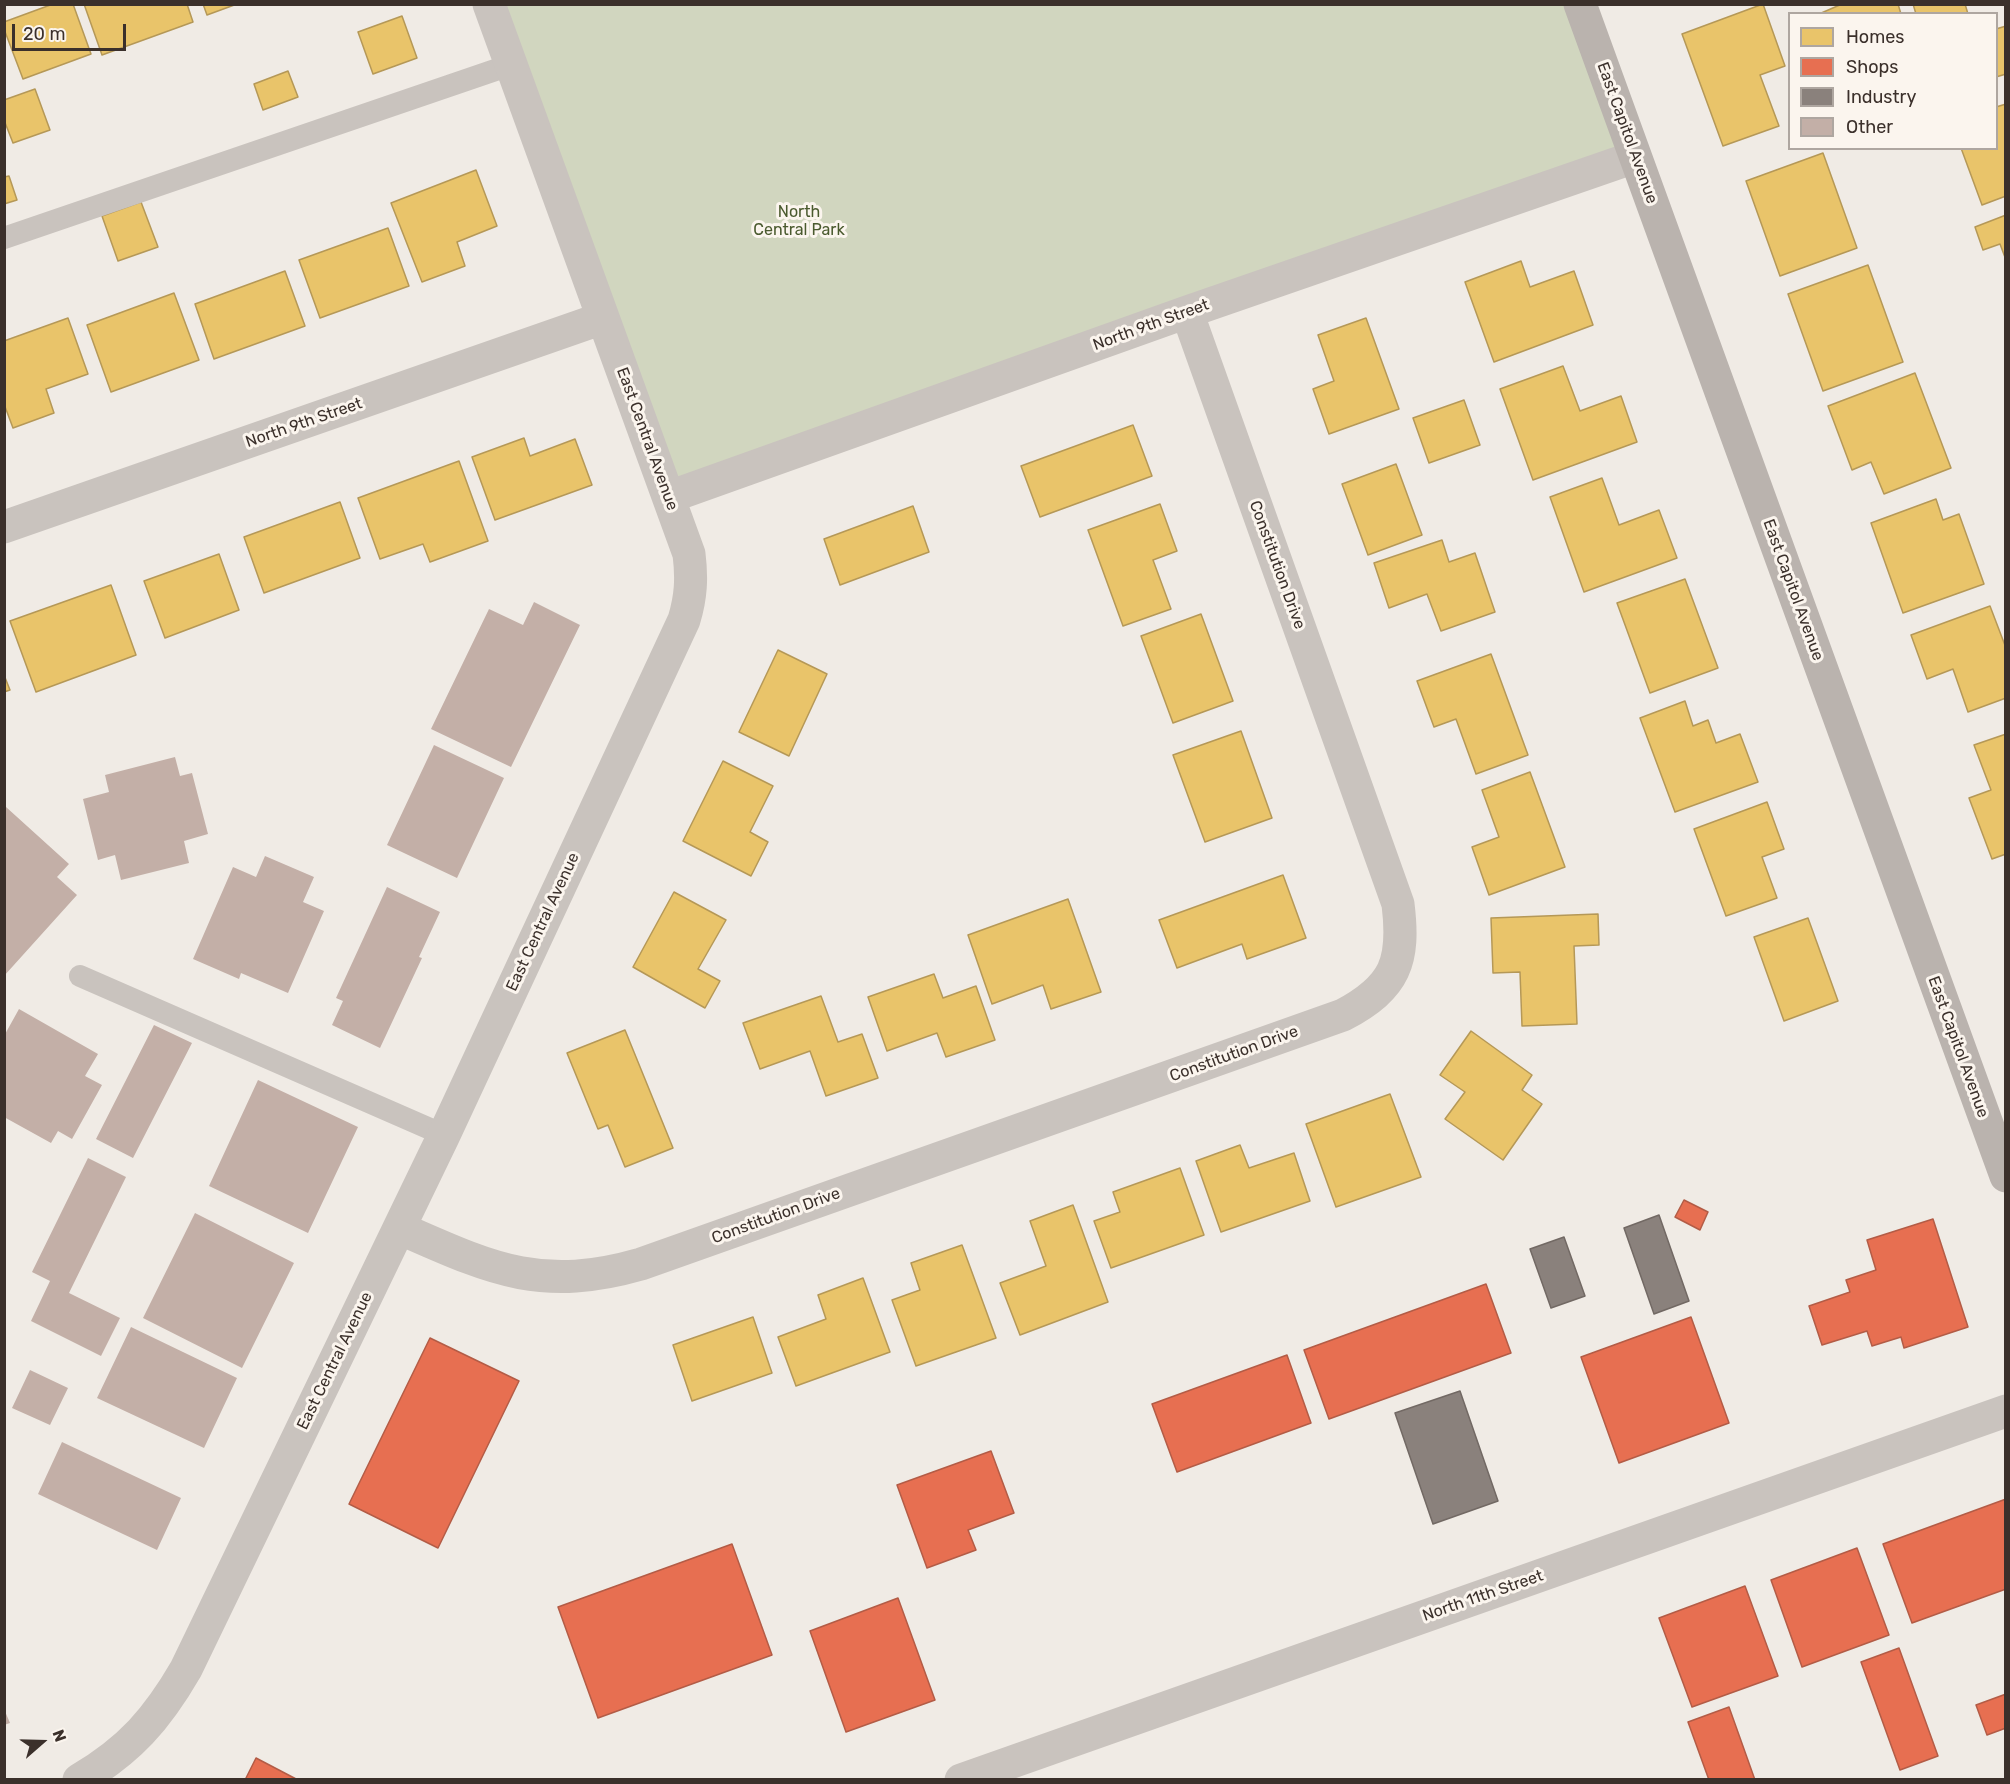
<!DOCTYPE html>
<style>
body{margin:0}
#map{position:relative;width:2010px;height:1784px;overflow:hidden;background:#f0ebe5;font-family:Rubik,sans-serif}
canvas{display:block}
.frame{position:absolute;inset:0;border:6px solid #3b302b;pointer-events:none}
.legend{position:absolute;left:1788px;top:12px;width:210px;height:138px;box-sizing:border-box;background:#fbf5ee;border:2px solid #aea6a0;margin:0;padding:8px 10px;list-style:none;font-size:18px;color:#3b302b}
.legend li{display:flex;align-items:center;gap:12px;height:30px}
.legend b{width:30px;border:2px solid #aea6a0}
.north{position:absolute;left:12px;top:1712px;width:60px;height:60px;-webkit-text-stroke:4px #fbf5ee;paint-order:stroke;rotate:70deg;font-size:16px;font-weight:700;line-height:24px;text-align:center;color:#3b302b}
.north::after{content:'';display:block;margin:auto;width:21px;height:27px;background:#3b302b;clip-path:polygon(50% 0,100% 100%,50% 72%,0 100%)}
.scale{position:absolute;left:12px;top:24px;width:114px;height:27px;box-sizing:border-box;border:3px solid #3b302b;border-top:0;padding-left:8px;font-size:18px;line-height:21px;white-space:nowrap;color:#3b302b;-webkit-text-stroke:4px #fbf5ee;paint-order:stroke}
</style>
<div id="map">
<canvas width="2010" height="1784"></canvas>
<div class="frame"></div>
<ul class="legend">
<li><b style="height:16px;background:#e9c46a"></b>Homes</li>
<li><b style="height:16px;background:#e76f51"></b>Shops</li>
<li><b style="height:16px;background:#8a817c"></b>Industry</li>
<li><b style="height:16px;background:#c3afa7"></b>Other</li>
</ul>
<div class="north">N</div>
<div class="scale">20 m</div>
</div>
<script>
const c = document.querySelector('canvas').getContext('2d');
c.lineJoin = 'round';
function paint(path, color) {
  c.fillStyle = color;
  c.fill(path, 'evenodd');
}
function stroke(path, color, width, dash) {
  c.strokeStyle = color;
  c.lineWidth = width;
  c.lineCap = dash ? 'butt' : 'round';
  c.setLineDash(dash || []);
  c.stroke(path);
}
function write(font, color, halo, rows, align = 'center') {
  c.font = font + ' Rubik,sans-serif';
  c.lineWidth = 6;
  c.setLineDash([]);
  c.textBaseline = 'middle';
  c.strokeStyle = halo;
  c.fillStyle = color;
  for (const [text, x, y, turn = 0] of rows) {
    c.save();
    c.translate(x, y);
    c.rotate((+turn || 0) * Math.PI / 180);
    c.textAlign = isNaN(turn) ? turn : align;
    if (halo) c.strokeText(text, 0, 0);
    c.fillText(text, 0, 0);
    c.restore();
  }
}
const green = new Path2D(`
 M490,5H1580L1635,157L669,497Z`);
const homes = new Path2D(`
 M53,4H73L91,54L23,79L4,29V22Z
 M84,4H187L193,22L102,55Z
 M203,4H237L207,15Z
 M1763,4L1785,66L1760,75L1779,126L1723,146L1682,34Z
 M1898,4L1901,14H1819L1842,4Z
 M1913,4H1965L1968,14H1916Z
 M402,16L417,58L373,74L358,32Z
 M2006,26V74L1996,77V29Z
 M288,71L298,97L263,110L254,84Z
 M35,89L50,130L13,143L4,120V100Z
 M2006,104V196L1982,205L1961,148H1996V107Z
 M1823,153L1857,248L1780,276L1746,181Z
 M476,170L497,226L457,242L465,266L422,282L391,203Z
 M9,176L17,200L4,204V177Z
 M141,202L158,247L118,261L102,216Z
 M2006,215V260L2000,244L1983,250L1975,227Z
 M388,228L409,286L320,318L299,260Z
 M1521,261L1530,287L1574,271L1593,325L1494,362L1465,282Z
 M1868,265L1903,362L1823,391L1788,294Z
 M285,271L305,326L214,359L195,304Z
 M174,293L199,360L111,392L87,325Z
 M68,318L88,374L46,389L54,413L13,428L4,404V341Z
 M1366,318L1399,409L1329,434L1313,389L1334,381L1318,335Z
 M1563,366L1580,411L1621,396L1637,442L1533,480L1500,389Z
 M1915,373L1951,468L1884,494L1871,462L1852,470L1828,406Z
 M1464,400L1480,445L1429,463L1413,418Z
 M1133,425L1152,476L1040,517L1021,466Z
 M524,438L530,456L575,439L592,485L495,520L472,457Z
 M459,461L488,541L430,562L423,544L380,559L358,498Z
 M1396,464L1422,535L1368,555L1342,484Z
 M1602,478L1619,525L1659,510L1677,558L1584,592L1550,497Z
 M1936,499L1943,520L1959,514L1984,584L1903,613L1871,523Z
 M340,502L360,558L264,593L244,537Z
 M1160,504L1177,551L1153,560L1171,609L1123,626L1088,530Z
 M913,506L929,552L840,585L824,539Z
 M1442,540L1449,562L1475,553L1495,612L1441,631L1427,594L1389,608L1374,563Z
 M219,554L239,610L165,638L144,581Z
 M1685,579L1718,668L1650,693L1617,603Z
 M111,585L136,655L36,692L10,621Z
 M1990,606L2006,648V698L1968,712L1953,669L1927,679L1911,635Z
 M1201,614L1233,701L1173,723L1141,636Z
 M778,650L827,674L789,756L739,732Z
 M1491,654L1528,755L1476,774L1456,719L1434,727L1417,681Z
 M4,675L10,690L4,692Z
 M1685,701L1693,726L1708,720L1716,743L1740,734L1758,782L1675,812L1640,718Z
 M1241,731L1272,818L1205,842L1173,755Z
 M2006,734V854L1992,859L1969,798L1991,790L1974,745Z
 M723,761L773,786L750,832L768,842L751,876L683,841Z
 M1530,772L1565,867L1489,895L1472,847L1499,837L1482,790Z
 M1767,802L1784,849L1762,857L1777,898L1726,916L1694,829Z
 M1283,875L1306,938L1247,959L1242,944L1177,968L1159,920Z
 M674,892L726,920L698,969L720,981L705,1008L633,967Z
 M1068,899L1101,992L1051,1009L1043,985L992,1004L968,935Z
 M1598,914L1599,945L1574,946L1577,1024L1522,1026L1520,972L1493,973L1491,918Z
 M1808,918L1838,1001L1784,1021L1754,937Z
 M934,974L943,998L976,986L995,1040L946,1057L937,1033L887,1051L868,997Z
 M821,996L838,1042L862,1034L878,1078L826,1096L810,1051L760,1069L743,1023Z
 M625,1030L673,1148L625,1167L608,1125L598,1129L567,1053Z
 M1471,1031L1532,1075L1522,1090L1542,1104L1503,1160L1445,1119L1465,1092L1440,1075Z
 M1390,1094L1421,1177L1336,1207L1306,1124Z
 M1240,1145L1249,1168L1294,1153L1310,1201L1221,1232L1196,1161Z
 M1180,1168L1204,1235L1111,1268L1094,1221L1120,1212L1113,1192Z
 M1073,1205L1108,1302L1020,1335L1000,1283L1046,1266L1030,1221Z
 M962,1245L996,1338L916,1366L892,1300L920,1290L911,1263Z
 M863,1278L890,1352L796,1386L778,1337L826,1319L818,1295Z
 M753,1317L772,1373L692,1401L673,1345Z`);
const shops = new Path2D(`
 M1684,1200L1708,1212L1700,1230L1675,1217Z
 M1933,1219L1968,1327L1904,1348L1901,1337L1872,1346L1867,1331L1822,1345L1809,1306L1850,1292L1846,1280L1876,1270L1867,1240Z
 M1486,1284L1511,1353L1329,1419L1304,1350Z
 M1691,1317L1729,1423L1619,1463L1581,1357Z
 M430,1338L519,1381L438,1548L349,1504Z
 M1287,1355L1311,1423L1177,1472L1152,1404Z
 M991,1451L1014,1513L968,1530L976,1550L927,1568L897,1485Z
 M2006,1499V1589L1912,1623L1883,1544Z
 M732,1544L772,1655L598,1718L558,1607Z
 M1857,1548L1889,1635L1802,1667L1771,1580Z
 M1745,1586L1778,1676L1692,1707L1659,1618Z
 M898,1598L935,1700L846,1732L810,1631Z
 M1899,1648L1938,1756L1900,1770L1861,1662Z
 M2006,1694V1728L1987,1735L1976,1705Z
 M1729,1707L1755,1780H1709L1688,1722Z
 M256,1758L298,1780H245Z`);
const industry = new Path2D(`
 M1659,1215L1689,1301L1654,1314L1624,1228Z
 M1564,1237L1585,1296L1551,1308L1530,1249Z
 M1460,1391L1498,1501L1433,1524L1395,1413Z`);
const building = new Path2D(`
 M534,602L580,625L511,767L431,729L489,609L523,625Z
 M434,745L504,778L457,878L387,845Z
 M175,757L180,776L192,773L208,834L184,841L189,863L121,880L115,855L98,860L83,799L109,792L105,775Z
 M6,807L69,864L57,877L77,895L4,976Z
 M265,856L314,877L303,902L324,911L288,993L241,973L239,979L193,959L233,867L256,877Z
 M387,887L440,912L419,957L422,958L380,1048L332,1025L343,1001L336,998Z
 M19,1009L98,1054L85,1076L102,1085L72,1139L58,1131L51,1143L4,1117V1036Z
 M154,1025L192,1043L133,1158L96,1139Z
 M258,1080L358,1127L308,1233L209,1186Z
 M88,1158L126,1177L69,1293L120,1318L101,1356L31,1321L50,1281L32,1272Z
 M195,1213L294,1263L242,1368L143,1318Z
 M131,1327L237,1378L204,1448L97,1398Z
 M30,1370L68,1388L50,1425L12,1408Z
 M62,1442L181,1498L157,1550L38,1494Z
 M4,1709L10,1723L4,1725Z`);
const lane = new Path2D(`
 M4,238L510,65
 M80,976L444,1135`);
const street = new Path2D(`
 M669,497L1187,312L1635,157
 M4,527L603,318
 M399,1228C490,1268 540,1293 641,1264L1343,1015C1396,987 1405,961 1398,904L1187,312
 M79,1780C130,1750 157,1719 186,1669L444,1135L684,620C691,597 692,578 689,554L489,4
 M961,1780L2006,1411`);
const secondary = new Path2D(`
 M1580,4L2006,1176`);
const streetNames = [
 ["East Capitol Avenue",1627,133,70],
 ["North 9th Street",1151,325,-20],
 ["North 9th Street",304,423,-19],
 ["East Central Avenue",647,439,70],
 ["Constitution Drive",1277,565,70],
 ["East Capitol Avenue",1793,590,70],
 ["East Central Avenue",543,922,-65],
 ["East Capitol Avenue",1958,1047,70],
 ["Constitution Drive",1234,1054,-20],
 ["Constitution Drive",776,1216,-20],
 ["East Central Avenue",335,1361,-64],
 ["North 11th Street",1483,1596,-19]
];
const parkNames = [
 ["North",799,212],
 ["Central Park",799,230]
];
paint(green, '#d1d6bf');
paint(homes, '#e9c46a');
stroke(homes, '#b59857', 1.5);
paint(shops, '#e76f51');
stroke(shops, '#b35c46', 1.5);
paint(industry, '#8a817c');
stroke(industry, '#726964', 1.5);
paint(building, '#c3afa7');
stroke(lane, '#c9c3be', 22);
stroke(street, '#c9c3be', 33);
stroke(secondary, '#bab3ae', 33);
write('16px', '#3b302b', '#fbf5ee', streetNames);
write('16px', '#4a5a2e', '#fbf5ee', parkNames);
</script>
